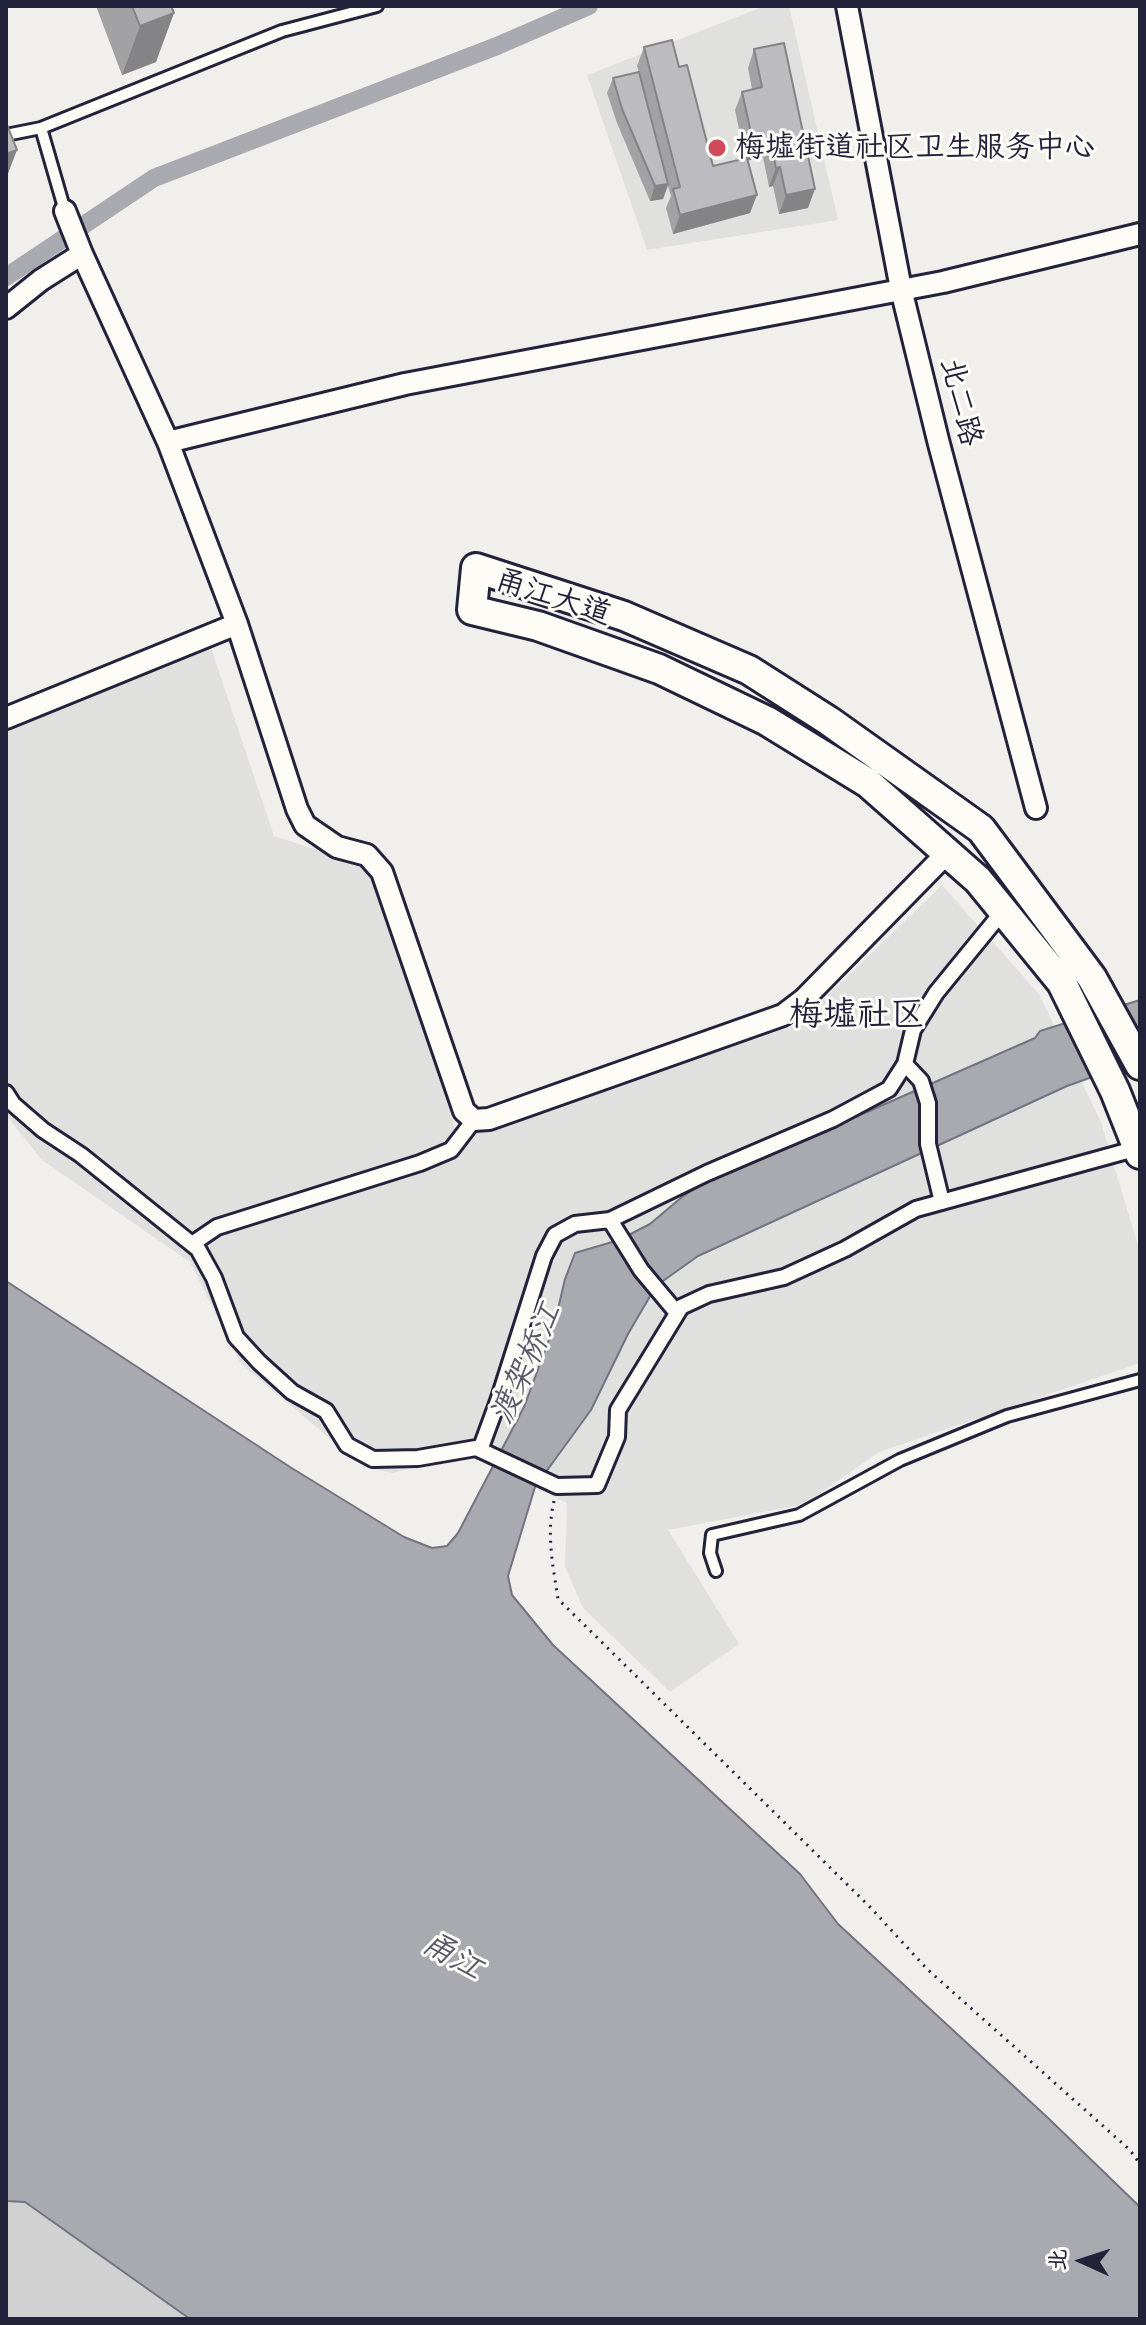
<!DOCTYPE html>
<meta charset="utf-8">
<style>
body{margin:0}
#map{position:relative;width:1146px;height:2325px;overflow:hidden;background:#f0efec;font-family:"Shantell Sans","LXGW WenKai TC",sans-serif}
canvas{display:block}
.frame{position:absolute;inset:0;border:8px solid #22223b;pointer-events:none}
.north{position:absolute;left:1042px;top:2221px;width:80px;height:80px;-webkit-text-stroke:6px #fdfcf7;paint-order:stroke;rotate:273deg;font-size:22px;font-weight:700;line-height:32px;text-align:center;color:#22223b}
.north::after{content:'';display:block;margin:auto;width:28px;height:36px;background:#22223b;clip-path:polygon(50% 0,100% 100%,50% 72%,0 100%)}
</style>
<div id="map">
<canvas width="1146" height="2325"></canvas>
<div class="frame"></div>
<div class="north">北</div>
</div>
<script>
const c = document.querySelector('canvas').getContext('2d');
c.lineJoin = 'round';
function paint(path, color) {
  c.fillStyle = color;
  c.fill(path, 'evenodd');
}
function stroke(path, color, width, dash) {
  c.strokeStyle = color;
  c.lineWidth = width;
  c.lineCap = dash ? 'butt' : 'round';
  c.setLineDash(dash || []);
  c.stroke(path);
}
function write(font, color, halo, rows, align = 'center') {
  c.font = font + ' "Shantell Sans","LXGW WenKai TC",sans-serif';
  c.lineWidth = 6;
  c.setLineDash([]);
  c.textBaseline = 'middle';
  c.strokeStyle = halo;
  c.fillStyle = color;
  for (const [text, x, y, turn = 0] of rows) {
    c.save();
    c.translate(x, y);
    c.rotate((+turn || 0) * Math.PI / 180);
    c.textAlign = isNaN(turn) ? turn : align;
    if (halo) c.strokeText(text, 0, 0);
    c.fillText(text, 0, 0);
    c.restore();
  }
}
const built = new Path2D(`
 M765,6H789L838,220L647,250L587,75Z
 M205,630L274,836L358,863L389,902L458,1139L797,1025L942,885L1039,994L1101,1122L1140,1252V1363L879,1452L805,1504L668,1530L739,1644L670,1692L583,1608L565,1567L567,1503L467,1455L392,1473L364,1467L241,1364L190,1262L42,1160L6,1115V709Z`);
const green = new Path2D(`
 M6,2201L25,2202L190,2319H6Z`);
const water = new Path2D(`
 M1140,1000V1060L1067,1086L698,1256L656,1286L628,1334L591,1410L535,1487L508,1576L512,1595L553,1645L800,1874L838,1924L1047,2117L1140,2207V2319H190L25,2202L6,2201V1281L290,1467L404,1537L432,1548L447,1546L458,1533L524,1407L554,1326L565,1279L575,1253L619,1240L650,1224L682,1197L713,1177L801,1141L1035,1038L1040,1031Z`);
const canal = new Path2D(`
 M6,277L154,178L497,46L589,6`);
const path = new Path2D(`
 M554,1501C546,1534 553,1566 558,1599L871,1908L927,1969L1130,2150L1140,2164`);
const service = new Path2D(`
 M41,128L282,31L377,6
 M6,135L41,128L65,211
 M716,1571L710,1553L712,1535L799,1515L900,1460L1007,1416L1140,1380`);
const pedestrian = new Path2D(`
 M905,1064L921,1081L928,1103V1144L942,1202
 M6,1093L13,1104L43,1130L81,1155L198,1249L214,1278L236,1337L259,1362L292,1392L326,1411L347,1445L373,1459L418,1458L476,1448L557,1486L597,1485L617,1437L618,1410L681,1307L709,1294L784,1277L845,1249L916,1209L1138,1148
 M610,1220L641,1270L677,1313
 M192,1244L217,1227L420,1163L451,1150L474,1120
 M480,1450L498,1401L544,1256L555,1235L575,1224L610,1220L707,1173L833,1119L889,1089L905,1064L913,1030L936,993L1003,911`);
const minor = new Path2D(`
 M847,6L901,289L939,444L1036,808
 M65,211L82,254L168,442
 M6,308L41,280L82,254
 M6,718L237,624
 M947,853L804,999L783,1015L489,1119L474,1120L464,1111L382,872L367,855L337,847L305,825L297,809L237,624L168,442L405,384L943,282L1140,234`);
const secondary = new Path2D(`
 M1140,1065L1092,978L981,829L829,721L749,670L624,616L476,568L472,610L538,626L659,669L767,721L868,783L978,880L1062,983L1115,1091L1140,1154`);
const wall = new Path2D(`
 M96,6H171L156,62L122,75Z
 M644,47L679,67L713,166L745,158L735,110L742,92L752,89L748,68L754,49L808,208L779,214L773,186L769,187L763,157L748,160L750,213L673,234L666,208L671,196L668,186L663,199L650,201L617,123L607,93L613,78L639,72L637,66Z`);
const shadedWall = new Path2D(`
 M174,13L156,62L122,75L140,26Z
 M770,138L763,157L746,161L753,142Z
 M17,150L6,179V154Z
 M780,167L773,186L769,187L776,168Z
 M668,184L663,199L650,201L655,186Z
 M815,189L808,208L779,214L786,195Z
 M757,195L750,213L673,234L680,215Z`);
const building = new Path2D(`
 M132,6H171L174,13L140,26Z
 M672,40L679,67L687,65L713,166L747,158L757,195L680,215L673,189L680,187L644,47Z
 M784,43L815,189L786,195L780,167L776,168L770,138L753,142L742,92L762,87L754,49Z
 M639,72L668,184L655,186L622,109L613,78Z
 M6,122L17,150L6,154Z`);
const markers = [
 [717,148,10,"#d1495b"]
];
const poiNames = [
 ["梅墟街道社区卫生服务中心",735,148]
];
const streetNames = [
 ["北二路",960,402,76],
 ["甬江大道",553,598,18]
];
const waterNames = [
 ["渡架桥江",527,1364,-66],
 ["甬江",452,1957,30]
];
const quarterNames = [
 ["梅墟社区",857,1016]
];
paint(built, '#e0e0df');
paint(green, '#d2d1d1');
paint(water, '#a9a9b0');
stroke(water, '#737381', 2);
stroke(canal, '#a9a9b0', 18);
stroke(service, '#22223b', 16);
stroke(pedestrian, '#22223b', 20);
stroke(minor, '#22223b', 26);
stroke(secondary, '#22223b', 34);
stroke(path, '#22223b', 3, [2, 6]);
stroke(service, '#fdfcf7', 10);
stroke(pedestrian, '#fdfcf7', 14);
stroke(minor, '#fdfcf7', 20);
stroke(secondary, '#fdfcf7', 28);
paint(wall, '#a2a2a5');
paint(shadedWall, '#848486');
paint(building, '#bcbcc0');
stroke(building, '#848486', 2);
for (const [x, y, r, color] of markers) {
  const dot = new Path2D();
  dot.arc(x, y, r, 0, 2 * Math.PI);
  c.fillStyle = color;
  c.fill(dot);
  stroke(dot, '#fdfcf7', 3);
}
write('30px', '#22223b', '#fdfcf7', poiNames, 'left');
write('30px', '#22223b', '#fdfcf7', streetNames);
write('italic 32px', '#58586a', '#fdfcf7', waterNames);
write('34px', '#22223b', '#fdfcf7', quarterNames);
</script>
